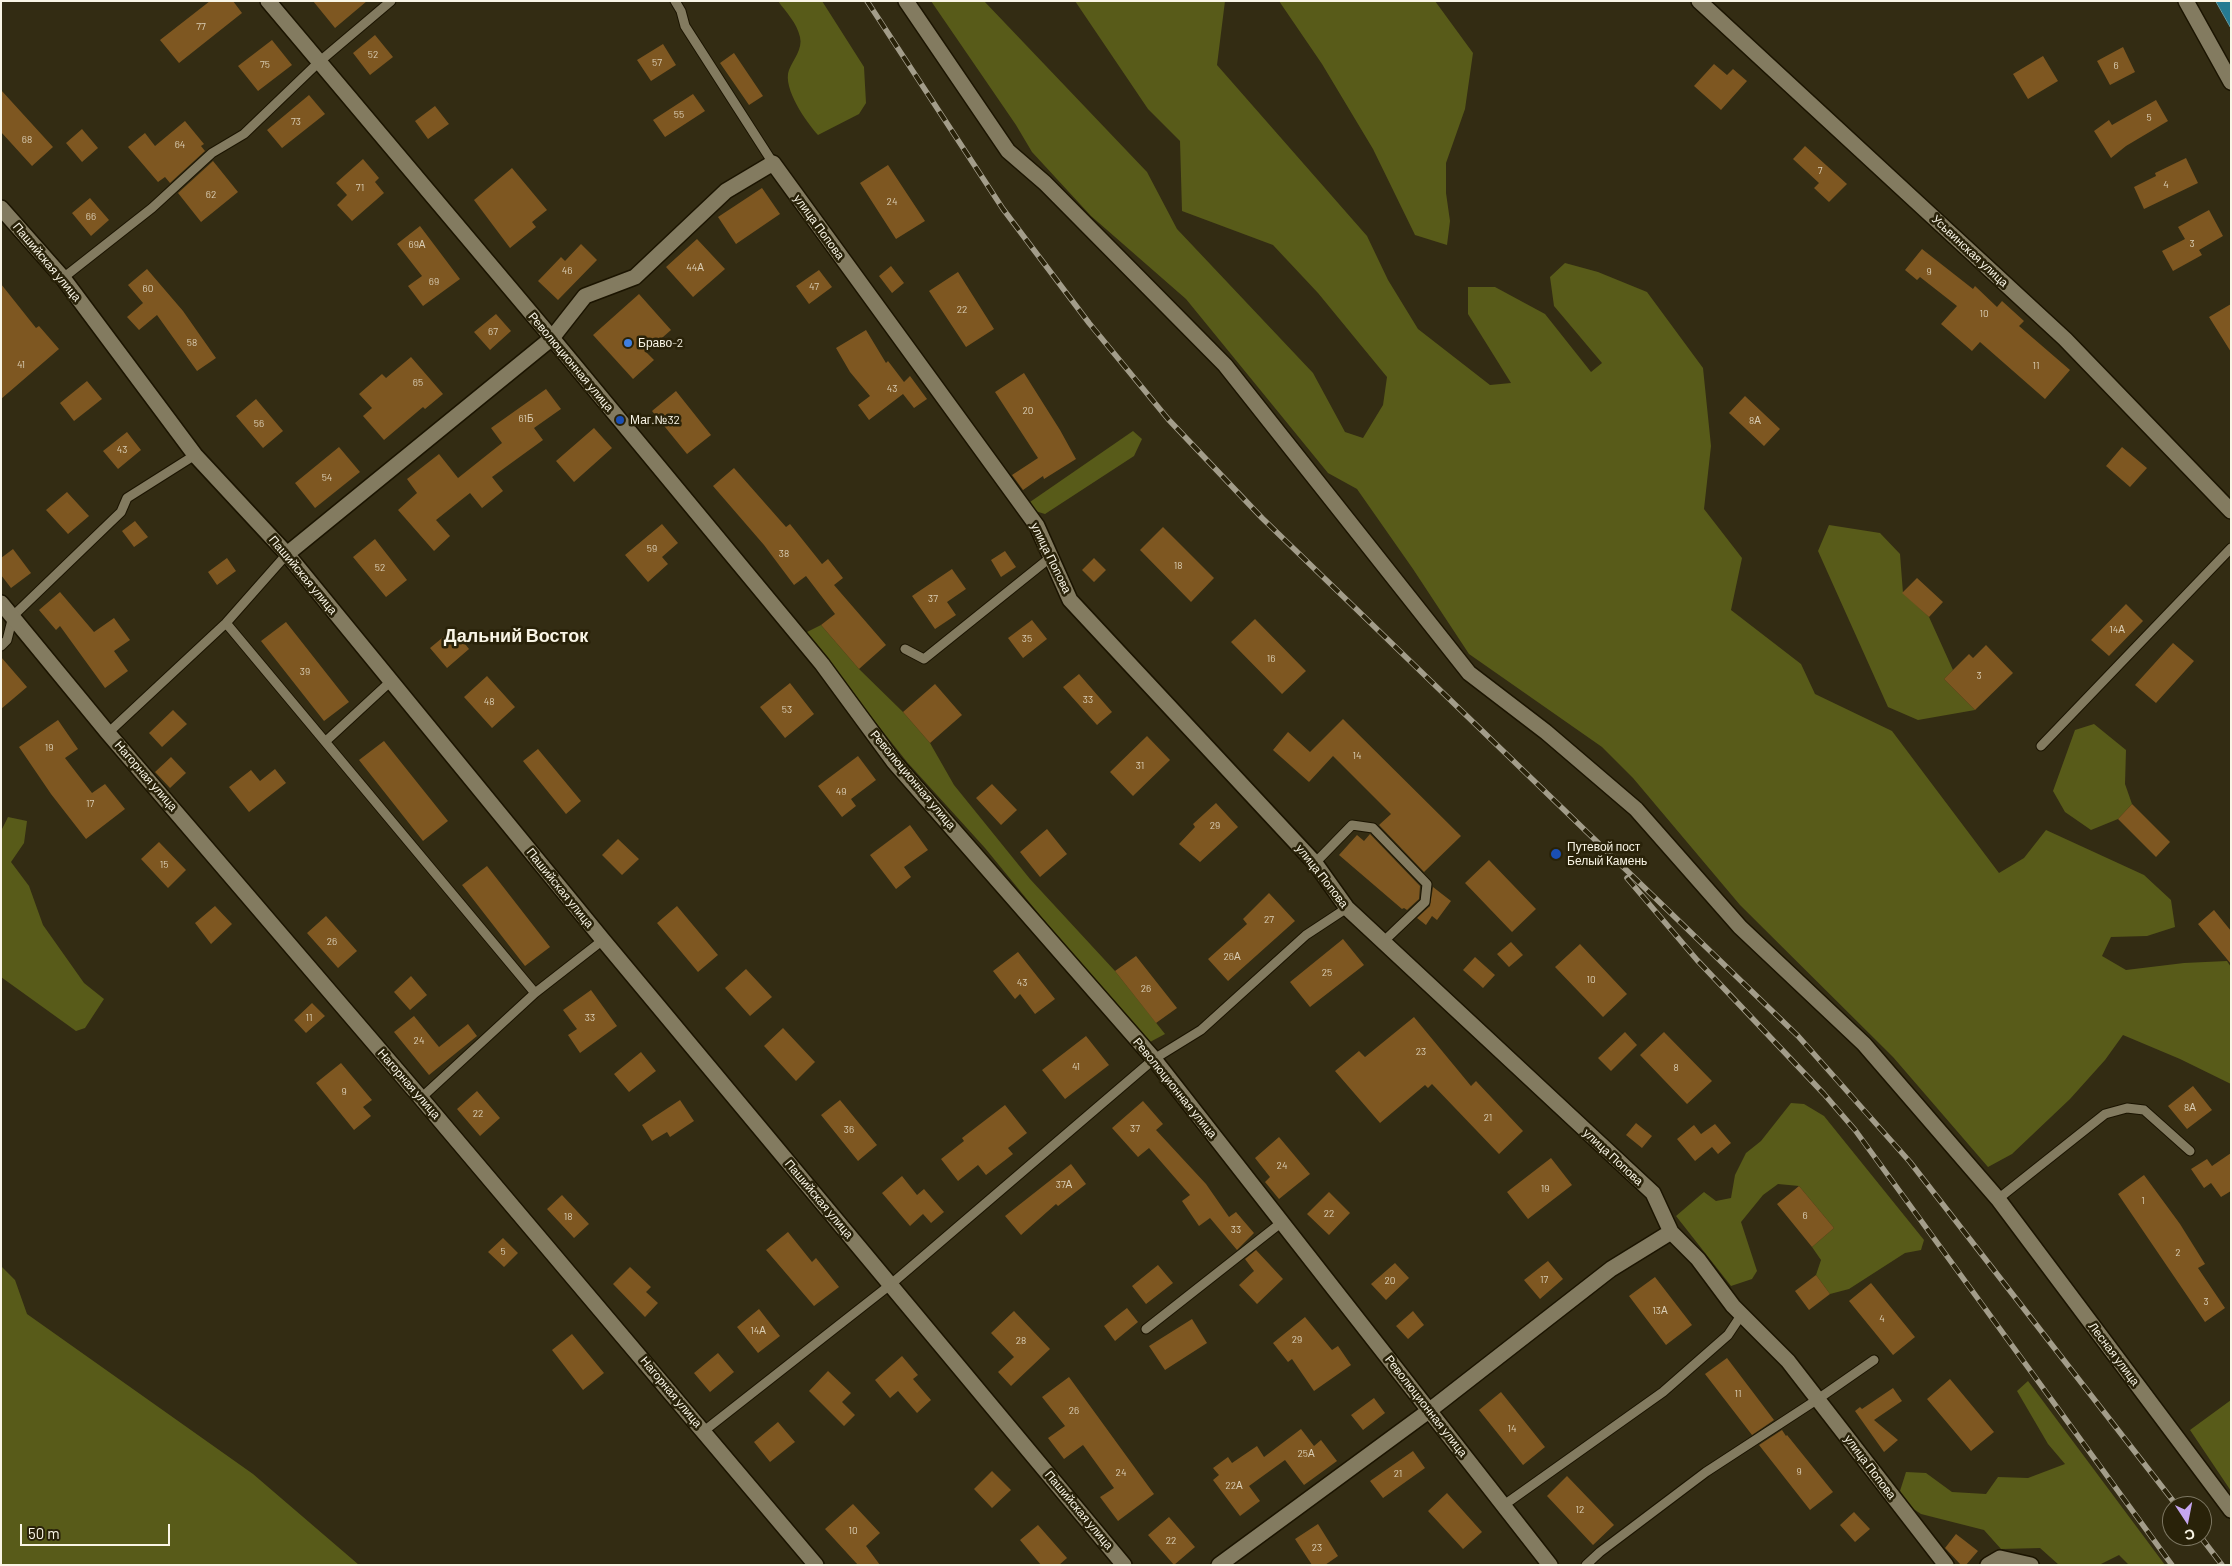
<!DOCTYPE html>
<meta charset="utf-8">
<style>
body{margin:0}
#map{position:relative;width:2232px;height:1566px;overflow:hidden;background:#332c13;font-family:Barlow,sans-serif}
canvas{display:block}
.frame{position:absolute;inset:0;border:2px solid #f9f5e6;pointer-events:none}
.north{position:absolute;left:2162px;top:1496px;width:50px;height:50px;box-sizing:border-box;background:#292209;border:1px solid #7c7661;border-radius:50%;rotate:169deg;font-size:14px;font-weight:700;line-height:20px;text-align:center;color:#f9f5e6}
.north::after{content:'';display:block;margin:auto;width:18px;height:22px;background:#c5a6f0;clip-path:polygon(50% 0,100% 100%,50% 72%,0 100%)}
.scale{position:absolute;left:20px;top:1524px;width:150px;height:22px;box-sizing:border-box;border:2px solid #f9f5e6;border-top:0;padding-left:6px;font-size:15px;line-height:18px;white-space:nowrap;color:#f9f5e6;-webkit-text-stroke:4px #292209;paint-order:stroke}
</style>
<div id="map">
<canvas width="2232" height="1566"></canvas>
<div class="frame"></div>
<div class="north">С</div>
<div class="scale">50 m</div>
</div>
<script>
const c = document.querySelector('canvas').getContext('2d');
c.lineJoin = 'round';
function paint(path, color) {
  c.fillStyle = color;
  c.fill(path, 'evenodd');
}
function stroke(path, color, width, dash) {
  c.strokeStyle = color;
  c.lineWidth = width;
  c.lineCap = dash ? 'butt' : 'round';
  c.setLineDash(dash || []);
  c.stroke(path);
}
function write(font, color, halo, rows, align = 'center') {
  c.font = font + ' Barlow,sans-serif';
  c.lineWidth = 5;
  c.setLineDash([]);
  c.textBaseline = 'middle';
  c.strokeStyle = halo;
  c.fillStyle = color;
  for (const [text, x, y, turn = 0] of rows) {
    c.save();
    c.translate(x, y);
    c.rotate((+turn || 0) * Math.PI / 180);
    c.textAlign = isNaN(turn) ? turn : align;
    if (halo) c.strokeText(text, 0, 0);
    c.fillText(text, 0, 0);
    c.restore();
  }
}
const forest = new Path2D(`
 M778,1H822L864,67L866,103L859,114L818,135C807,123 782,88 789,70C793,60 803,49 800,37C797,23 786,12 778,1Z
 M931,1H984L1147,172L1177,229L1313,373L1345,432L1363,438L1383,405L1387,377L1318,293L1273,245L1182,211L1180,141L1148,109L1075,1H1225L1217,65L1367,236L1388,280L1418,329L1490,385L1511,383L1468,314V287H1495L1545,314L1591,372L1602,363L1554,306L1550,277L1565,263L1598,272L1647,292L1703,368L1711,446L1704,509L1742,558L1731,610L1801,664L1815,694L1892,731L1999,873L2024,858L2046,830L2144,875L2171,900L2175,927L2147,936L2111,937L2102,956L2126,970L2184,963L2227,961L2231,967V1084L2180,1059L2123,1035L2105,1060L2070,1099L2012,1154L1988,1167L1893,1057L1740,905L1633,778L1602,747L1469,654L1413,569L1357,489L1328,473L1186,299L1091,216L1032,152L1016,125Z
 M1279,1H1435L1473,53L1465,109L1446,163V193L1450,221L1447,245L1415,235L1373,149L1322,64Z
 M1133,431L1142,439L1134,456L1045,514L1035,511L1030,502Z
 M1829,525L1880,533L1900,554L1903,593L1929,617L1953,670L1944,679L1975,710L1918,720L1888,707L1818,551Z
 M821,625L859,669L903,712L930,743L954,785L1030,879L1115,971L1165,1034L1150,1042L1061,941L985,848L907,762L805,633Z
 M2094,724L2126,750L2125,784L2132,804L2118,819L2091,830L2065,812L2053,791L2075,730Z
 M8,817L27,821L24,843L11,862L29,886L43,925L84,983L104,999L85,1028L76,1031L1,977V831Z
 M1791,1103L1804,1104L1824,1116L1924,1240L1921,1250L1905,1253L1849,1289L1830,1294L1816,1275L1821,1260L1812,1247L1834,1228L1799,1186L1778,1184L1763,1195L1741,1222L1757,1271L1752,1279L1731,1286L1676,1216L1704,1192L1716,1201L1731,1198L1735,1175L1746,1153L1761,1141Z
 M1,1266L15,1280L27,1314L253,1474L359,1565H1Z
 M2028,1381L2165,1565H2129L2119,1555L2099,1565H2059L2040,1548L2001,1549L1984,1530L1921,1514L1906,1504L1900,1491L1906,1472L1926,1473L1952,1492L1986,1494L1998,1477L2028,1478L2065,1464L2048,1444L2017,1391Z
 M2231,1400V1491L2190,1430Z`);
const water = new Path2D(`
 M2216,1H2231V28Z`);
const building = new Path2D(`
 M210,1H233L242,13L179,63L160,40Z
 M313,1H367L335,28Z
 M375,35L393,57L370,75L353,53Z
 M272,40L292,65L258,91L238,66Z
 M663,44L676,65L651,81L637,60Z
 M2123,47L2135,72L2110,85L2097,61Z
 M734,53L763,96L749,105L720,63Z
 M2043,56L2058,81L2028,99L2013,74Z
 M1714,64L1727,75L1733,69L1747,81L1721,110L1694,86Z
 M1,90L53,147L32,166L1,132Z
 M693,94L705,111L665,137L653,120Z
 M309,95L325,114L282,148L267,130Z
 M2156,100L2168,121L2126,146L2111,158L2094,131L2109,120L2112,125Z
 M435,106L449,124L428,139L415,121Z
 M185,121L204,144L201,146L205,151L170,183L165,177L158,182L128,147L145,133L155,146Z
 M82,129L98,148L82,162L66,143Z
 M1805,146L1847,184L1829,202L1814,188L1819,183L1793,159Z
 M2186,158L2198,183L2144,209L2134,187L2156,176L2155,173Z
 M363,159L379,178L375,182L384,193L352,221L337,205L347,195L336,183Z
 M213,161L238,192L201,222L178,193Z
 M888,165L925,221L896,239L860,183Z
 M512,168L547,210L532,222L536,227L510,248L474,200Z
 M762,188L780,214L736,244L718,217Z
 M90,198L109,220L91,236L72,213Z
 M2209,210L2223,236L2199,250L2202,255L2173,271L2162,251L2185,239L2178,227Z
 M420,226L460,279L423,306L408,286L422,276L397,244Z
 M697,239L725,269L693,297L666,267Z
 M581,244L597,260L558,300L538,281L561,257L565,261Z
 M1922,249L1973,289L1975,286L1997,307L2002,301L2024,321L2019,326L2070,370L2045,399L1980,342L1972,351L1941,324L1957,306L1920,277L1917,280L1905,270Z
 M891,266L904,283L892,293L879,276Z
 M147,269L183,311L216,358L197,371L157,315L139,330L127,317L143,303L128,285Z
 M819,270L832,287L809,304L796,286Z
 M958,272L994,329L966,347L929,291Z
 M1,284L36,328L39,326L59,349L1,399Z
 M639,294L671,330L646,352L654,360L633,379L593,335Z
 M2231,304V352L2209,317Z
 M496,314L511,331L490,350L474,332Z
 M866,330L886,363L888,361L904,382L910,376L927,399L914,408L903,394L869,420L858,405L870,396L850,372L836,348Z
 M411,357L443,394L425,409L423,407L384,440L363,416L372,408L359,394L382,374L386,378Z
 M1024,373L1060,430L1076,459L1044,479L1043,476L1023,490L1012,475L1038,458L995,392Z
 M87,381L102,399L74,421L60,403Z
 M546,389L561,409L534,428L543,440L492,477L503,491L482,508L470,493L436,520L450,536L434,551L398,510L417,493L407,479L439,454L458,478L502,443L491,428Z
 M676,391L711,435L687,454L652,411Z
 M1745,396L1780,429L1764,446L1729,413Z
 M256,399L283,431L263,448L236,416Z
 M594,428L612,448L574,482L556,461Z
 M127,432L141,450L118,469L103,451Z
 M339,447L360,472L315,508L295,483Z
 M2122,447L2147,468L2130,487L2106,466Z
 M734,468L786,527L790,524L822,564L828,559L843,578L834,585L886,645L859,669L821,625L835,614L806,576L794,585L764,545L713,486Z
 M67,492L89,516L68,534L46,510Z
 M135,521L148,537L134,547L122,531Z
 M662,524L678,543L662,557L668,564L648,582L625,555Z
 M1163,527L1214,578L1191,602L1140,550Z
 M375,539L407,580L386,597L353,557Z
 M13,549L31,573L11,588L1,575V558Z
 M1005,551L1016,567L1001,577L991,560Z
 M227,558L236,571L217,585L208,572Z
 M1094,558L1106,570L1094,582L1082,570Z
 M952,569L966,589L947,602L956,615L935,629L912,596Z
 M1917,578L1943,602L1929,617L1902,593Z
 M60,592L94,632L114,618L130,640L114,651L128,671L105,688L60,626L56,630L39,610Z
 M2126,604L2143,621L2109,656L2091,640Z
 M1255,619L1306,671L1282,694L1231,642Z
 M1032,620L1047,639L1023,658L1008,638Z
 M286,622L349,702L324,721L261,641Z
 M453,629L469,649L447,668L430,648Z
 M2173,643L2194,661L2156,703L2135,685Z
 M1986,645L2013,673L1975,710L1944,679L1969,654L1973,658Z
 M1,657L27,687L1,709Z
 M1079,674L1112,712L1097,725L1063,687Z
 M487,676L515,707L492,728L464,697Z
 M790,683L814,714L785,738L760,707Z
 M935,684L962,715L930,743L903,712Z
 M173,710L187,724L162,747L149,733Z
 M1343,719L1461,836L1424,872L1379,825L1391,814L1333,756L1309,782L1273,750L1288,732L1310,752Z
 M58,720L78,749L65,758L92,793L105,784L125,809L86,839L51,794L19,747Z
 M1147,736L1170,760L1133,796L1110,772Z
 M384,741L448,821L423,841L359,760Z
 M538,749L581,801L566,814L523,761Z
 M858,756L876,780L851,799L856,806L842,817L818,786Z
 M171,757L186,773L170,788L155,772Z
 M275,769L286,783L249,812L229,787L251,770L260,781Z
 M992,784L1017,810L1001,825L976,798Z
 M1216,803L1238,827L1200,862L1179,844L1195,827L1193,824Z
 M2132,804L2170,842L2156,857L2118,819Z
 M910,825L928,850L904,867L911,877L896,889L870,855Z
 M1047,829L1067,854L1040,877L1020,852Z
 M1370,834L1420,886L1419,899L1407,910L1404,908L1402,909L1339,855L1357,835L1364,841Z
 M618,839L639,859L622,875L602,855Z
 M159,842L186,870L168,888L141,859Z
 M1489,860L1536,909L1512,932L1465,883Z
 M487,866L550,947L525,966L462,885Z
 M1433,887L1451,901L1437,920L1432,916L1426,925L1417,918L1430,906Z
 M1269,893L1295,921L1228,981L1208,959L1247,924L1243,919Z
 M215,906L232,924L211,944L195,923Z
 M677,906L718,955L698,972L657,923Z
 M2214,910L2231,931V964L2198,924Z
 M326,916L357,951L338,968L307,933Z
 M1343,939L1364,965L1310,1007L1290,982Z
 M1511,942L1523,955L1509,967L1497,954Z
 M1580,944L1627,994L1603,1017L1555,967Z
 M1018,952L1055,999L1035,1014L1020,994L1015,999L993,971Z
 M1136,956L1177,1008L1156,1023L1115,971Z
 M1475,957L1495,975L1483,988L1463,970Z
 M746,969L772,997L750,1016L725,988Z
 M411,976L427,995L410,1010L394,992Z
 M591,990L617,1026L580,1053L568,1035L577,1029L563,1010Z
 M312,1003L325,1016L306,1033L294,1020Z
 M414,1016L439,1047L468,1024L477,1036L429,1075L394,1032Z
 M1414,1017L1471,1086L1476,1081L1523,1131L1499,1154L1432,1084L1428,1088L1425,1085L1380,1123L1335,1071L1359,1051L1365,1057Z
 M783,1028L815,1062L796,1081L764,1046Z
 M1625,1032L1637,1045L1611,1071L1598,1058Z
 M1664,1032L1712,1081L1687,1104L1640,1055Z
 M1086,1036L1109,1065L1065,1099L1042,1070Z
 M641,1052L656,1071L629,1092L614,1074Z
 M341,1063L372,1100L363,1107L371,1116L354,1130L316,1083Z
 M2193,1086L2212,1110L2187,1129L2168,1106Z
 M477,1091L500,1118L480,1136L457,1109Z
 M680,1100L694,1121L670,1137L667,1132L652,1141L642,1125Z
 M840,1100L877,1145L858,1161L821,1115Z
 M1143,1101L1163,1124L1156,1130L1206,1184L1229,1217L1236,1212L1254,1233L1237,1250L1210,1218L1199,1226L1182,1201L1190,1195L1149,1148L1138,1157L1112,1128Z
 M1005,1105L1027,1133L1008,1148L1013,1154L986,1175L978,1165L958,1181L941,1159L964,1141L962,1138Z
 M1636,1123L1652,1136L1642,1148L1626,1135Z
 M1715,1124L1731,1143L1718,1154L1712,1147L1695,1161L1677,1139L1694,1125L1701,1134Z
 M1279,1137L1310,1174L1279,1199L1265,1182L1270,1177L1255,1158Z
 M2231,1153V1191L2221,1197L2211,1183L2204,1188L2191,1169L2207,1159L2212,1166Z
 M1551,1158L1572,1185L1528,1219L1507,1192Z
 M1071,1164L1086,1184L1058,1206L1056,1204L1021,1235L1005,1216Z
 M2144,1175L2180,1224L2205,1264L2198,1268L2225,1308L2205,1322L2118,1194Z
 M902,1176L917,1195L924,1189L944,1212L931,1223L923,1214L910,1226L882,1193Z
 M1799,1186L1834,1228L1812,1247L1777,1204Z
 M1329,1192L1350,1213L1329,1235L1307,1214Z
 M562,1195L589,1224L574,1238L547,1209Z
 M788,1232L812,1262L816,1258L839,1287L814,1306L766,1250Z
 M503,1238L518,1253L504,1267L488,1252Z
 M1256,1250L1283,1279L1257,1304L1239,1285L1254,1271L1245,1259Z
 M1548,1261L1563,1279L1540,1299L1524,1280Z
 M1395,1263L1409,1278L1386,1300L1371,1284Z
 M1158,1265L1173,1283L1146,1304L1132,1286Z
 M630,1267L651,1287L646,1292L658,1303L645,1317L613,1284Z
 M1816,1275L1830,1294L1809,1310L1795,1291Z
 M1655,1277L1692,1325L1666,1345L1629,1296Z
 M1871,1283L1915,1337L1893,1355L1849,1301Z
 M1127,1308L1138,1322L1115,1341L1104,1326Z
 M759,1309L780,1336L758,1353L737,1327Z
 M1014,1311L1050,1349L1011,1386L998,1372L1014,1357L991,1333Z
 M1413,1311L1424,1325L1408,1339L1396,1326Z
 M1305,1317L1332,1350L1338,1346L1351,1365L1314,1391L1292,1359L1288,1362L1273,1343Z
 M1192,1319L1207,1343L1165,1370L1149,1346Z
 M572,1334L604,1373L583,1390L552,1350Z
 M718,1353L734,1372L710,1392L694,1373Z
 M902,1356L918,1375L913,1379L931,1400L917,1413L898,1391L890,1398L875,1380Z
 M1727,1358L1774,1420L1752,1435L1705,1374Z
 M828,1371L851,1393L842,1402L855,1415L844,1426L809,1391Z
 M1069,1377L1154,1494L1118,1521L1100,1497L1114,1488L1083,1445L1064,1459L1048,1438L1065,1426L1042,1397Z
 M1950,1379L1994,1432L1971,1451L1927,1399Z
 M1893,1388L1902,1401L1874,1420L1898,1440L1884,1452L1855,1411L1860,1407L1862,1409Z
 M1501,1392L1545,1447L1523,1465L1479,1410Z
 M1374,1398L1385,1413L1363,1430L1351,1415Z
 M778,1422L795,1442L770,1462L754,1442Z
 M1301,1429L1314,1446L1321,1440L1337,1461L1304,1485L1285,1460L1249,1486L1260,1501L1240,1516L1213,1480L1219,1475L1213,1468L1228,1457L1232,1463L1257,1446L1264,1457Z
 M1782,1430L1786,1436L1787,1435L1833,1492L1810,1510L1759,1445Z
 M1413,1451L1425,1468L1383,1498L1370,1481Z
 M992,1471L1011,1490L992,1508L974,1489Z
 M1567,1476L1614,1525L1593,1545L1547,1496Z
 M1447,1493L1482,1532L1463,1549L1428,1511Z
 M853,1504L880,1533L866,1546L880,1565H858L825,1529Z
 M1854,1512L1870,1529L1855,1542L1840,1525Z
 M1169,1517L1195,1547L1174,1565L1148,1535Z
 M1318,1524L1338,1556L1325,1565H1312L1295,1539Z
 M1038,1525L1067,1558L1059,1565H1041L1020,1540Z
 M1956,1534L1978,1551L1966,1565H1961L1945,1548Z`);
const lane = new Path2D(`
 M675,1L681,11L685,26L773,163
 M63,278L152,208L212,153L244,134L319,62L391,1
 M226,623L535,993
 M1,646L7,640L13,616L121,512L127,498L195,455
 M905,649L924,659L1051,557
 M108,733L226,623L287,554
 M326,741L391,681
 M2041,746L2231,548
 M1315,863L1352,825L1373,828L1427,884L1425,902L1383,942
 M421,1098L535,993L603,940
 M1998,1199L2105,1114L2127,1108L2144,1110L2190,1151
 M1146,1329L1282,1222
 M704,1431L890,1285L1154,1059L1201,1030L1306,935L1347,908
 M1504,1505L1663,1392L1728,1335L1742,1314
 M1586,1565L1600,1552L1706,1472L1818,1399L1874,1360`);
const street = new Path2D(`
 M906,1L1008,151L1045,183L1225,365L1469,673L1546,732L1636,809L1740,927L1864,1044L1998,1199L2231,1510
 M1699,1L2065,339L2231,511
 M2186,1L2231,82
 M1,208L63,278L195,455L287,554L603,940L1124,1565
 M287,554L552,338L585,296L635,277L726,191L773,163L1037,526L1070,600L1315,863L1347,908L1653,1193L1671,1232L1698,1259L1733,1306L1788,1361L1946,1565
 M1,603L108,733L421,1098L816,1565
 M1219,1565L1430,1410L1611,1269L1671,1232
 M1988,1565L2000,1558L2031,1565`);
const secondary = new Path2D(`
 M268,1L552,338L822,664L894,762L1154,1059L1550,1565`);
const rail = new Path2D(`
 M867,1L1003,209L1089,323L1168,419L1262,518L1798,1036L1910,1162L2177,1506
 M1627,878L1697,960L1824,1094L1855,1130L2172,1565
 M2200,1536L2222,1565`);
const markers = [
 [628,343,5,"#3f7fe0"],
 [620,420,5,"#1a4fb4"],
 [1556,854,6,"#1a4fb4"]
];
const numberNames = [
 ["77",201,27],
 ["52",373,55],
 ["57",657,63],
 ["75",265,65],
 ["6",2116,66],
 ["55",679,115],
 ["5",2149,118],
 ["73",296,122],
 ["68",27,140],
 ["64",180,145],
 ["7",1820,171],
 ["4",2166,185],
 ["71",360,188],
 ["62",211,195],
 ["24",892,202],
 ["66",91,217],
 ["3",2192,244],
 ["69А",417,245],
 ["44А",695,268],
 ["46",567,271],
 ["9",1929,272],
 ["69",434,282],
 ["47",814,287],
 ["60",148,289],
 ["22",962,310],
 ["10",1984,314],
 ["67",493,332],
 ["58",192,343],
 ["41",21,365],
 ["11",2036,366],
 ["65",418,383],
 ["43",892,389],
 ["20",1028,411],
 ["61Б",526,419],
 ["8А",1755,421],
 ["56",259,424],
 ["43",122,450],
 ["54",327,478],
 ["59",652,549],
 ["38",784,554],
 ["18",1178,566],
 ["52",380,568],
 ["37",933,599],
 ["14А",2117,630],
 ["35",1027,639],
 ["16",1271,659],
 ["39",305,672],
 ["3",1979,676],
 ["33",1088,700],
 ["48",489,702],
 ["53",787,710],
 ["19",49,748],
 ["14",1357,756],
 ["31",1140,766],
 ["49",841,792],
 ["17",90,804],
 ["29",1215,826],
 ["15",164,865],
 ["27",1269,920],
 ["26",332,942],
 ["26А",1232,957],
 ["25",1327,973],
 ["10",1591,980],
 ["43",1022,983],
 ["26",1146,989],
 ["11",309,1018],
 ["33",590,1018],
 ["24",419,1041],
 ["23",1421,1052],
 ["41",1076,1067],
 ["8",1676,1068],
 ["9",344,1092],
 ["8А",2190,1108],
 ["22",478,1114],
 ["21",1488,1118],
 ["37",1135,1129],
 ["36",849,1130],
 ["24",1282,1166],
 ["37А",1064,1185],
 ["19",1545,1189],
 ["1",2143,1201],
 ["22",1329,1214],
 ["6",1805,1216],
 ["18",568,1217],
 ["33",1236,1230],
 ["5",503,1252],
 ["2",2178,1253],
 ["17",1544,1280],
 ["20",1390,1281],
 ["3",2206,1302],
 ["13А",1660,1311],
 ["4",1882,1319],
 ["14А",758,1331],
 ["29",1297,1340],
 ["28",1021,1341],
 ["11",1738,1394],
 ["26",1074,1411],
 ["14",1512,1429],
 ["25А",1306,1454],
 ["9",1799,1472],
 ["24",1121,1473],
 ["21",1398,1474],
 ["22А",1234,1486],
 ["12",1580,1510],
 ["10",853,1531],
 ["22",1171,1541],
 ["23",1317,1548]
];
const streetNames = [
 ["улица Попова",819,227,54],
 ["Усьвинская улица",1970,251,43],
 ["Пашийская улица",47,262,50],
 ["Революционная улица",571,362,50],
 ["улица Попова",1051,558,64],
 ["Пашийская улица",303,575,50],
 ["Нагорная улица",146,776,49],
 ["Революционная улица",913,780,50],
 ["улица Попова",1322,876,52],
 ["Пашийская улица",560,888,51],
 ["Нагорная улица",409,1084,49],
 ["Революционная улица",1175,1088,51],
 ["улица Попова",1613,1157,43],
 ["Пашийская улица",819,1199,50],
 ["Лесная улица",2114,1354,53],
 ["Нагорная улица",671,1392,50],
 ["Революционная улица",1426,1406,52],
 ["улица Попова",1870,1467,53],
 ["Пашийская улица",1079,1510,50]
];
const poiNames = [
 ["Браво-2",638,343],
 ["Маг.№32",630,420],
 ["Путевой пост",1567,847],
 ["Белый Камень",1567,861]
];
const districtNames = [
 ["Дальний Восток",516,636]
];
paint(forest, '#585b19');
paint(water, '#257b92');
stroke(water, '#65a0ab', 1);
paint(building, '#7e5721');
stroke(lane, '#1b1400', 11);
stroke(street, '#1b1400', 18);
stroke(secondary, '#1b1400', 18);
stroke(lane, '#837b60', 9);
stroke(street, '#837b60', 15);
stroke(secondary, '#837b60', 15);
stroke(rail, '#a39d8a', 5.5);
stroke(rail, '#292209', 4, [11]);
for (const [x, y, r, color] of markers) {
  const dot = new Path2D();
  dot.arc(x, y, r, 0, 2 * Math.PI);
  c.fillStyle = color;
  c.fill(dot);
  stroke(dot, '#292209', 2);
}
write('10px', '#daceb5', null, numberNames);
write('12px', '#f9f5e6', '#292209', streetNames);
write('12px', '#f9f5e6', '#292209', poiNames, 'left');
write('bold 18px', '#f9f5e6', '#292209', districtNames);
</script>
